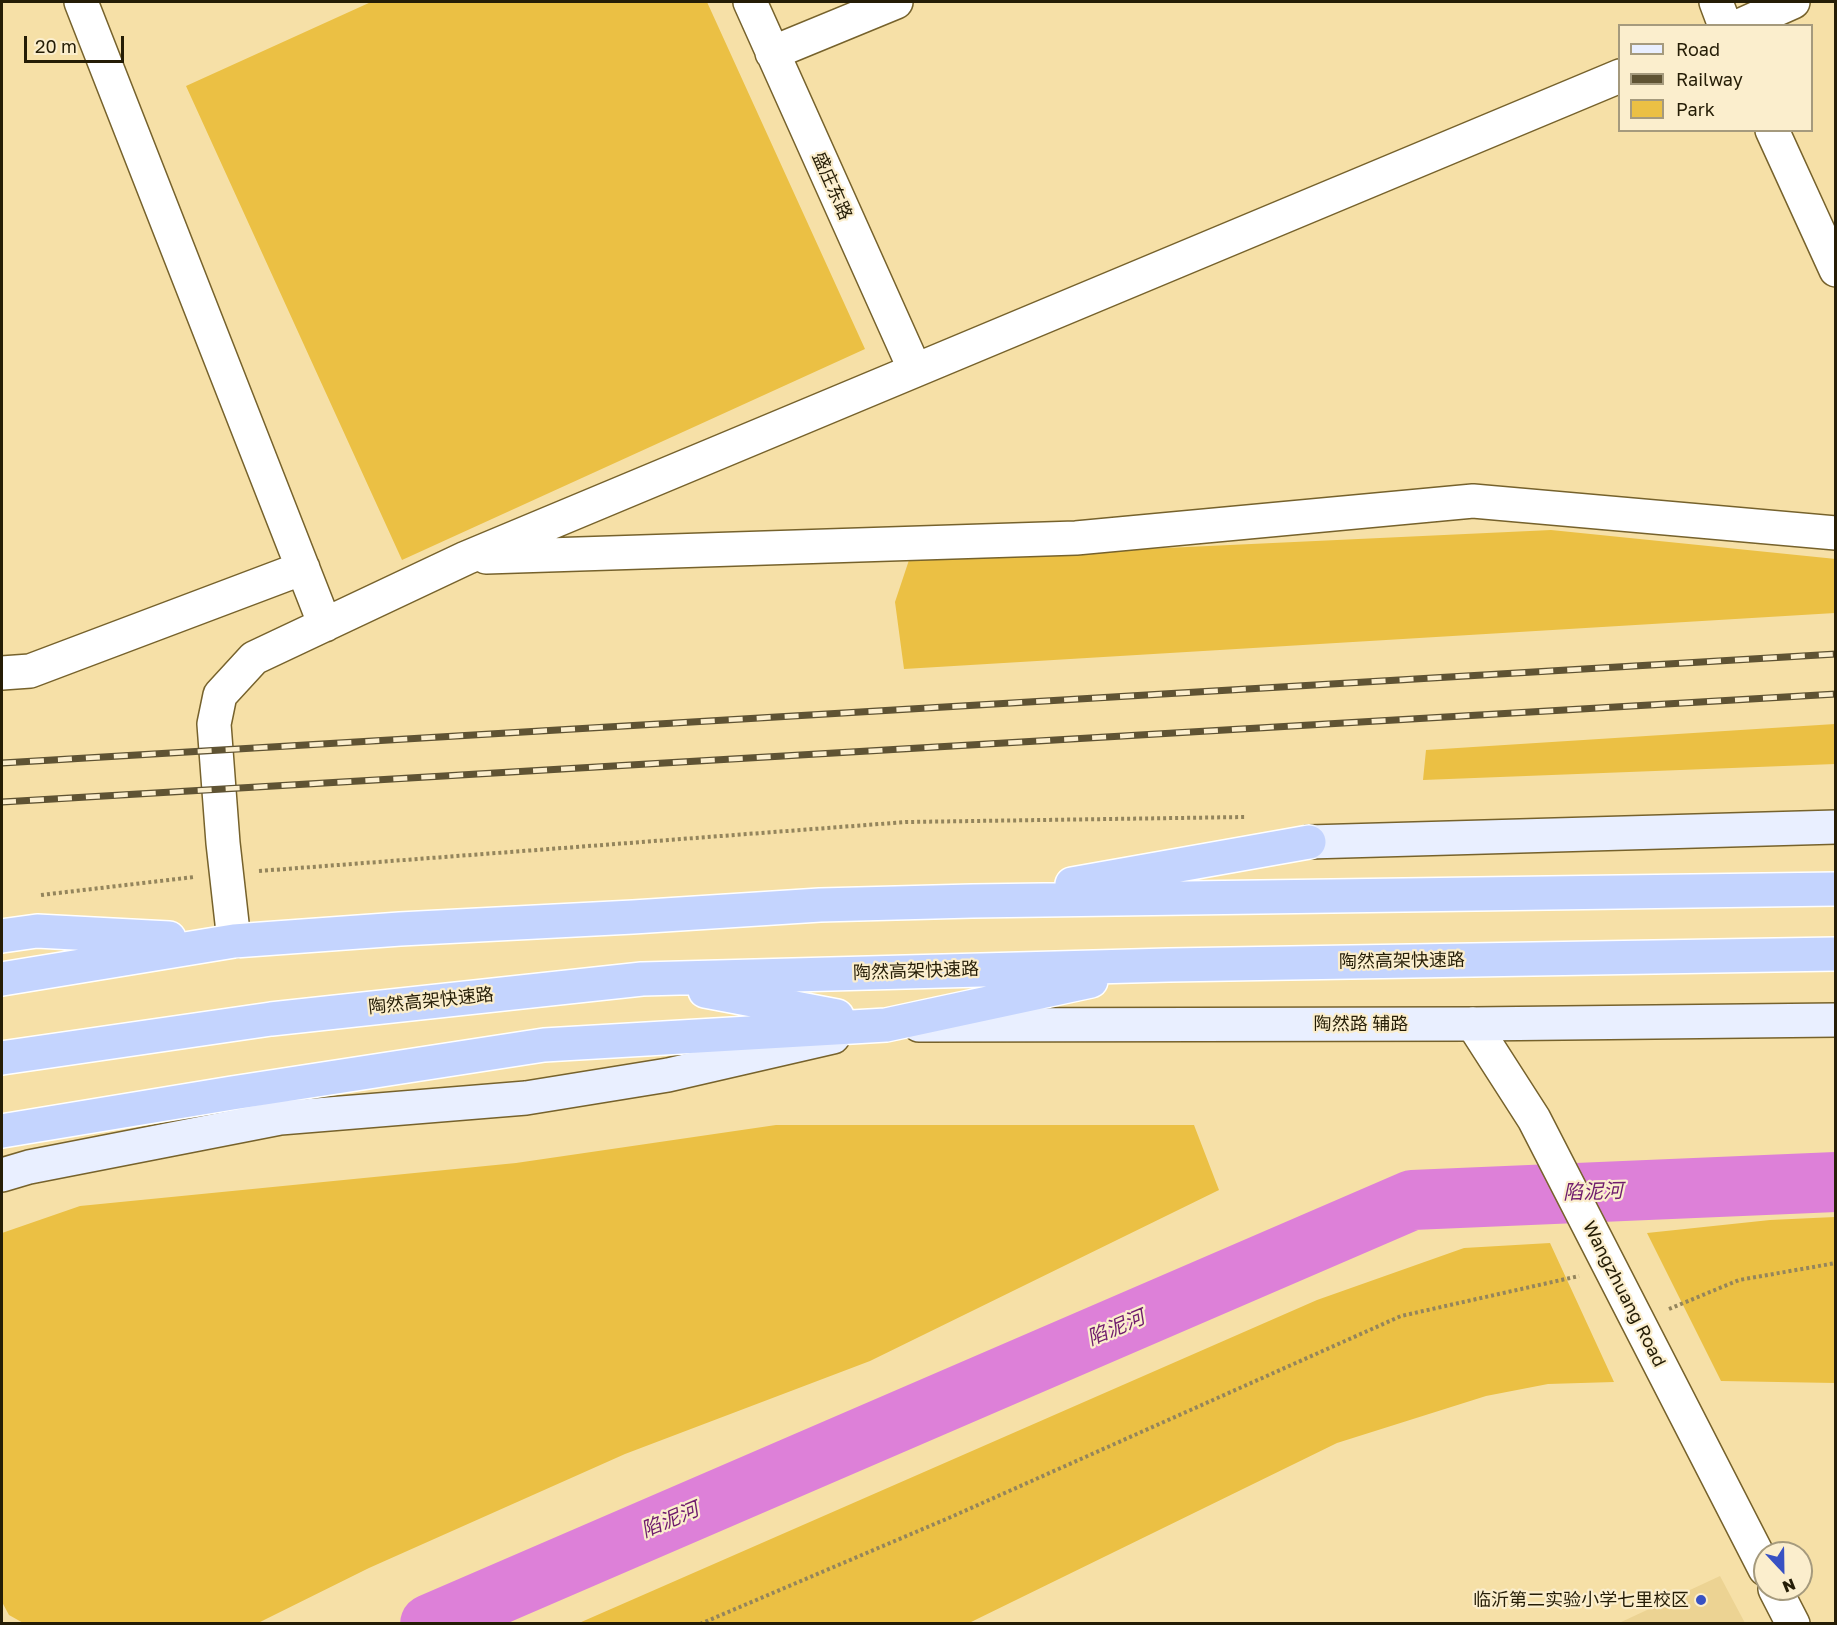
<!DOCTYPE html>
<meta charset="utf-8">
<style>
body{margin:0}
#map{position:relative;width:1837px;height:1625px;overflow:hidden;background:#f6e0a7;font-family:"Golos Text",sans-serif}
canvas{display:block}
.frame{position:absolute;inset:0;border:3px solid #251d06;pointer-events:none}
.legend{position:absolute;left:1618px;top:24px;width:195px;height:108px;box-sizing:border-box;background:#fbeecd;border:2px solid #a59a7d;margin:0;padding:8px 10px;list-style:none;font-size:18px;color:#251d06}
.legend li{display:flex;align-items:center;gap:12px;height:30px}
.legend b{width:30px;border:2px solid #a59a7d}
.north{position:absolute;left:1753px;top:1541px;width:60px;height:60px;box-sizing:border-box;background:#fbeecd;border:2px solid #a59a7d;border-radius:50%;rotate:158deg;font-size:16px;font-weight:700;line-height:24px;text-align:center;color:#251d06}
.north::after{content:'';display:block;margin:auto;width:21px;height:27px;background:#3851c3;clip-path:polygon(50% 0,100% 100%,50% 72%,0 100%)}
.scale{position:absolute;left:24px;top:36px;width:100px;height:27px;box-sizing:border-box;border:3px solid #251d06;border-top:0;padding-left:8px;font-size:18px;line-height:21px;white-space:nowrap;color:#251d06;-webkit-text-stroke:4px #fbeecd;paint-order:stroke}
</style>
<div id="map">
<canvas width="1837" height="1625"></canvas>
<div class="frame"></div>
<ul class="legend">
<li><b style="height:8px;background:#e9efff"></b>Road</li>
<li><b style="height:8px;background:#5f5333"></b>Railway</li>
<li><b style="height:16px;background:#ebc044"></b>Park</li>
</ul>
<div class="north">N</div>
<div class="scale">20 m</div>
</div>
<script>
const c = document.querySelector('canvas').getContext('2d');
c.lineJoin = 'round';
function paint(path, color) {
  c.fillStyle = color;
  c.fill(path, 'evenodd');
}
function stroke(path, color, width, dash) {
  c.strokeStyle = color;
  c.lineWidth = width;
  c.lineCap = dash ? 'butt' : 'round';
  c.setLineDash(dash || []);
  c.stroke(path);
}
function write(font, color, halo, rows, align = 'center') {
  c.font = font + ' "Golos Text","Noto Sans SC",sans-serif';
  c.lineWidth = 4.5;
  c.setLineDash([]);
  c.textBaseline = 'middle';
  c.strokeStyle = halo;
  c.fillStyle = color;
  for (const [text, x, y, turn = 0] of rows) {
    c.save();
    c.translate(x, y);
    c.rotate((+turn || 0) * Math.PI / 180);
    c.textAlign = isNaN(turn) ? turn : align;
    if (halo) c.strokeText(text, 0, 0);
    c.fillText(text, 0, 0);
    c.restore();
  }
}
const built = new Path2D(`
 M1720,1576L1745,1623H1619Z`);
const green = new Path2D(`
 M371,2H707L865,349L402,560L186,86Z
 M1551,530L1836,559L1835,613L904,669L895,602L909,560Z
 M1835,724V764L1423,780L1426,750Z
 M776,1125H1194L1219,1190L870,1361L625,1454L369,1568L258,1623L25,1624L9,1615L2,1602V1233L80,1206L516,1163Z
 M1835,1217V1383L1721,1381L1647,1233L1770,1220Z
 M1550,1243L1614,1382L1548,1384L1486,1396L1337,1443L969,1623H579L1317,1300L1464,1248Z`);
const river = new Path2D(`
 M430,1624L1412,1200L1836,1182`);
const path = new Path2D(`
 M259,871L906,822L1245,817
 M41,895L194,877
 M1669,1309L1739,1280L1836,1263
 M700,1624L951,1517L1401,1316L1579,1276`);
const minor = new Path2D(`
 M81,2L325,625
 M750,2L915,370
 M1716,2L1725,26
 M1739,26L1793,2
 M772,53L896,2
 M1772,130L1836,270
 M486,557L1076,538L1473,501L1836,533
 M2,673L30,671L303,568
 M234,941L223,843L214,724L220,695L254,658L466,558L1620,76`);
const tertiary = new Path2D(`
 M1473,1024L1534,1119L1765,1569
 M1775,1589L1793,1624`);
const secondary = new Path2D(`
 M1309,842L1836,827
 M919,1025L1473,1024L1836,1020
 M2,1175L29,1167L280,1118L526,1098L668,1075L833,1037`);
const trunk = new Path2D(`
 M1072,884L1309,842
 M2,936L37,931L169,938
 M2,979L234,941L400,929L633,917L820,905L972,901L1836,889
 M705,991L837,1016
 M2,1058L271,1019L642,979L1169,965L1836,954
 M2,1131L232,1093L544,1045L886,1025L1091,981`);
const rail = new Path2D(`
 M2,763L1836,654
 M2,802L1836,694`);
const markers = [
 [1701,1600,6,"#3851c3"]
];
const streetNames = [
 ["盛庄东路",832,186,66],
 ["陶然高架快速路",1402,961,-1],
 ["陶然高架快速路",916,971,-2],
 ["陶然高架快速路",431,1001,-6],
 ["陶然路 辅路",1361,1024],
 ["Wangzhuang Road",1624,1294,63]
];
const poiNames = [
 ["临沂第二实验小学七里校区",1689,1600]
];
const waterNames = [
 ["陷泥河",1593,1192,-2],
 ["陷泥河",1116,1328,-23],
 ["陷泥河",670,1520,-23]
];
paint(built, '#ecd393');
paint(green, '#ebc044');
stroke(river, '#dd80d8', 60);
stroke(minor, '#76622c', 36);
stroke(tertiary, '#76622c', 36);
stroke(secondary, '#76622c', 36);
stroke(trunk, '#fff', 36);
stroke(path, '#94855c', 4, [3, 3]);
stroke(minor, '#fff', 33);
stroke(tertiary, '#fff', 33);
stroke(secondary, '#e9efff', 33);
stroke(trunk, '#c4d4fe', 33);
stroke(rail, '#5f5333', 7);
stroke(rail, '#fbeecd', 4.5, [14]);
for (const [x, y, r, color] of markers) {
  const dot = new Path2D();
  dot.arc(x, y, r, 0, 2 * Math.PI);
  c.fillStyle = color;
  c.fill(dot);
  stroke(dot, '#fbeecd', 2);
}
write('18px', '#251d06', '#fbeecd', streetNames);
write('18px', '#251d06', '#fbeecd', poiNames, 'right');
write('italic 20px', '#6f1b6d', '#fbeecd', waterNames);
</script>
